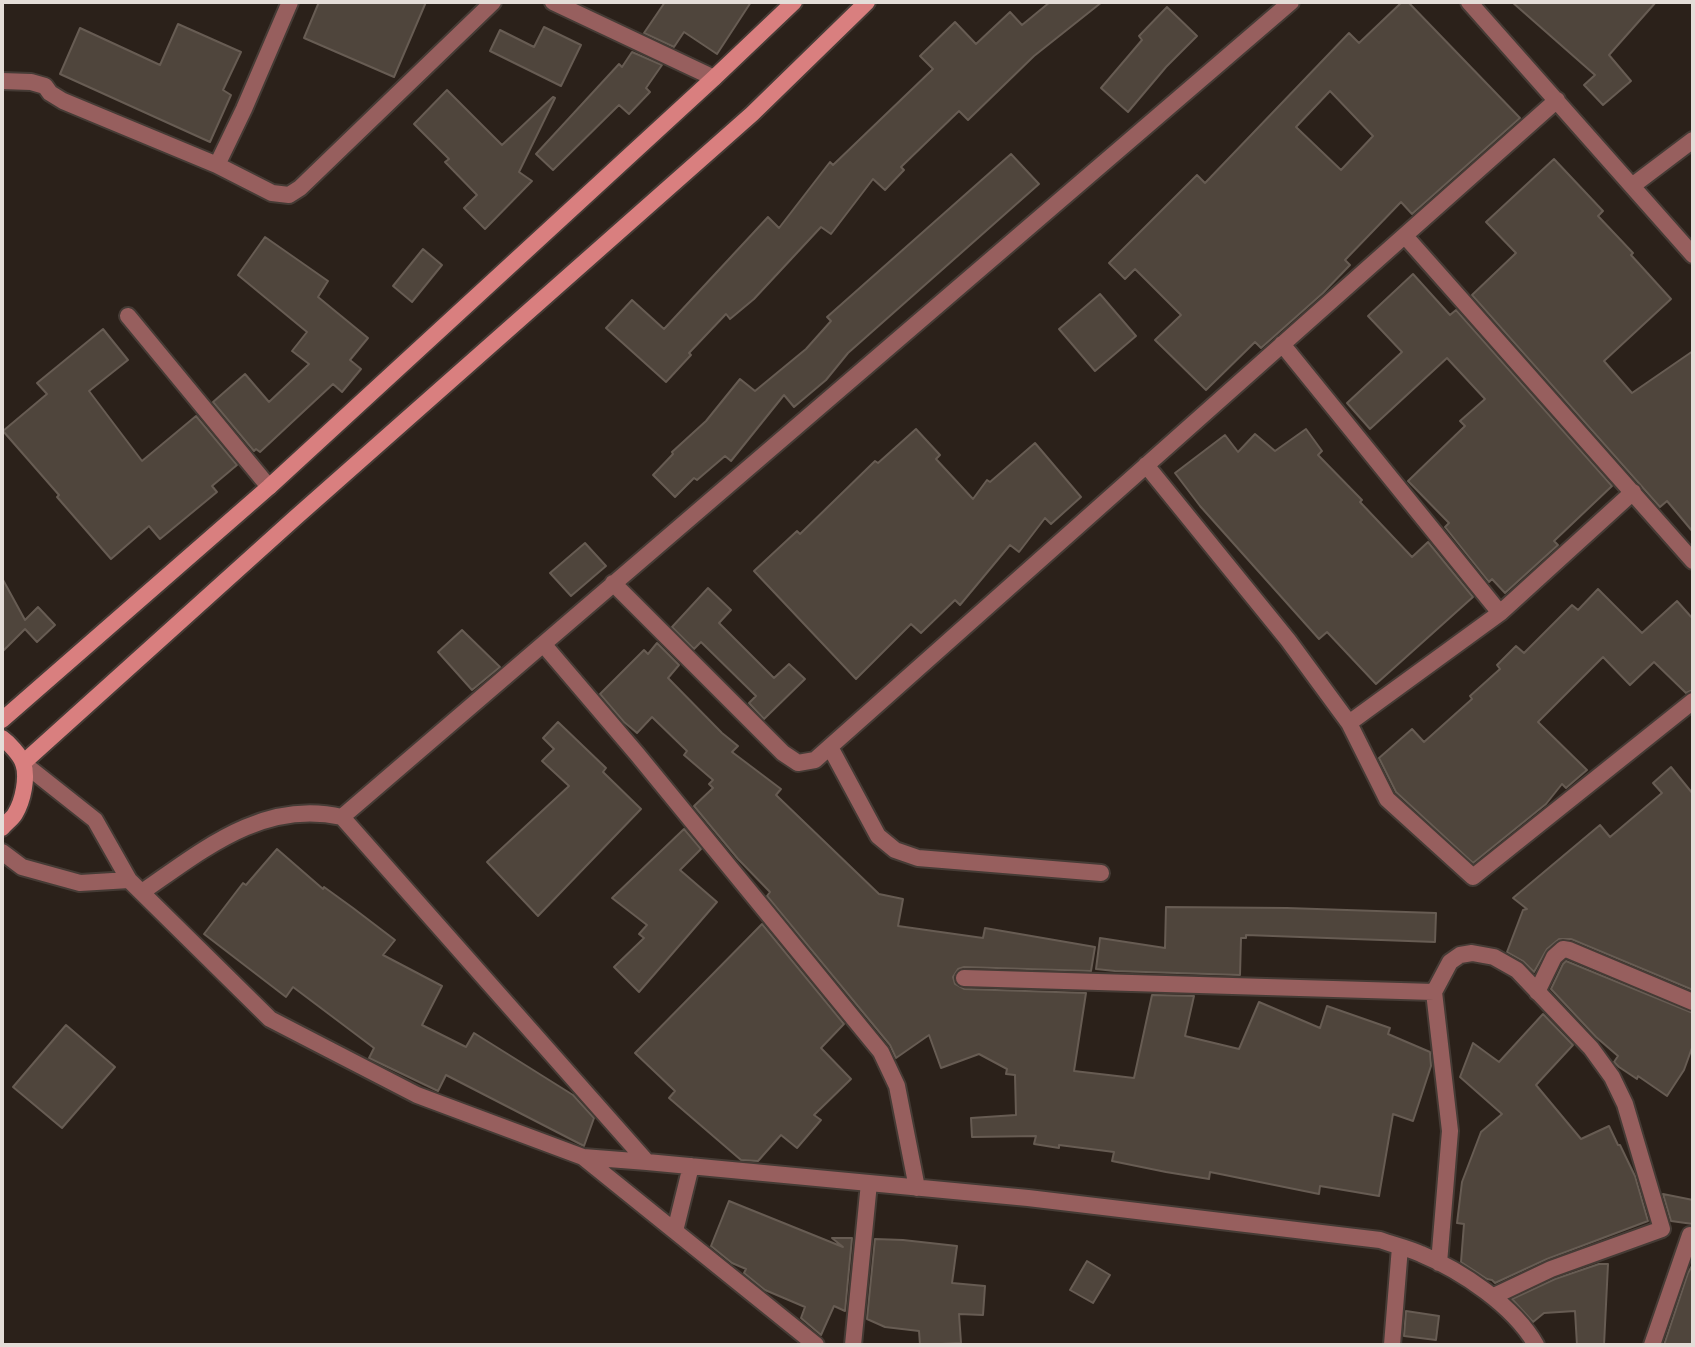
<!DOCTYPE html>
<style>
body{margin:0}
#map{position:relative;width:1695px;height:1347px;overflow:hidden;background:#2b211a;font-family:Poppins,sans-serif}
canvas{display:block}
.frame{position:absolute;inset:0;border:4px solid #e4ddd8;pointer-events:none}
</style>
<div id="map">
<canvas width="1695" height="1347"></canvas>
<div class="frame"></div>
</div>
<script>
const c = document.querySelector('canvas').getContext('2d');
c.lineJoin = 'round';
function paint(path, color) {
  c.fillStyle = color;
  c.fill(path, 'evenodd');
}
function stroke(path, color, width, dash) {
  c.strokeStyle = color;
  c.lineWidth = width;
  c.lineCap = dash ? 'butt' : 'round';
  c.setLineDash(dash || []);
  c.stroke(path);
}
const building = new Path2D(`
 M319,2H426L394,77L304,38Z
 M665,2H751L717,54L684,32L674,47L644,33Z
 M1050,2H1102L1034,56L968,120L959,111L901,167L904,170L885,190L873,179L831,234L821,227L754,299L730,319L726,314L689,353L691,355L666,382L606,328L632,300L664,329L768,217L779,228L830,162L833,165L933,69L920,56L955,22L976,44L1010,12L1022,25Z
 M1402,2H1408L1520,118L1412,214L1401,202L1345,260L1350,265L1323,293L1261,348L1255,342L1206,390L1155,340L1181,315L1135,269L1125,279L1109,263L1197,175L1205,183L1349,33L1359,43ZM1330,91L1373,136L1341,170L1296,127Z
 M1512,2H1656L1609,55L1631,81L1603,105L1584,85L1595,75Z
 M1167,7L1197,36L1166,67L1128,112L1101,88L1142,40L1139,36Z
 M178,24L241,52L223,90L231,95L210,142L60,74L80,28L160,65Z
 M544,27L581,45L561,86L490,51L500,30L534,47Z
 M632,52L662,65L646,88L650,92L629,114L619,105L553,170L536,154L619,64L622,67Z
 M447,90L502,145L553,97L555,98L519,172L532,181L485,229L464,208L477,195L445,162L449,159L414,124Z
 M1011,154L1039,184L848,353L826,380L794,407L784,395L731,461L725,456L697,480L694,478L675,497L653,475L673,454L672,452L706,421L740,379L755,391L806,349L831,321L827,317Z
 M1554,159L1603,211L1598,216L1633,253L1631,255L1671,299L1604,361L1632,393L1693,351V532L1667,501L1660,507L1472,295L1516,253L1486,222Z
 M265,237L328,281L318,297L368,338L350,360L361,369L342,392L333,384L260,452L256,449L254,451L213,402L245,374L269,402L309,364L292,351L307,332L238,275Z
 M423,249L442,265L412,302L393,286Z
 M1413,274L1450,315L1456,310L1612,486L1554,541L1558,545L1505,593L1492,579L1489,582L1445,527L1449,523L1408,481L1465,426L1460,421L1485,399L1447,358L1370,429L1347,403L1402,352L1368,316Z
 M1100,294L1136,336L1095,371L1059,329Z
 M103,329L128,360L89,391L142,461L196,416L237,465L212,486L217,492L160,539L149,526L111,559L57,497L59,495L3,431L47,394L37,383Z
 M916,429L940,455L936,459L973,499L987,480L990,482L1035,443L1081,497L1051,524L1045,518L1019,552L1010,545L960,605L955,600L921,633L911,624L856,679L754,571L797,531L800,534L875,461L878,463Z
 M1306,429L1322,451L1318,455L1362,500L1360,502L1412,557L1428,542L1473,597L1376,684L1327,632L1319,639L1200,506L1175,473L1225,435L1238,452L1255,434L1275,451Z
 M585,543L606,566L571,596L550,573Z
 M2,578L25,620L38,607L55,625L37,642L25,629L2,652Z
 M708,588L731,610L719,623L774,678L789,664L805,679L764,719L749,703L756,696L701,642L694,649L672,627Z
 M1598,589L1642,633L1677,601L1693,619V690L1686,693L1654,662L1630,685L1603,657L1538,722L1587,770L1566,788L1562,784L1546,804L1473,863L1396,792L1379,758L1412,729L1424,742L1472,699L1470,696L1500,669L1497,665L1516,646L1524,653L1572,605L1578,610Z
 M462,630L500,667L472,690L438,652Z
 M657,643L679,665L668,678L722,733L738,746L732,752L781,789L776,795L879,894L903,899L898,926L983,938L985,928L1095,947L1091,971L964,967L958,969L953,977L955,984L964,989L1086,993L1074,1071L1134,1078L1152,995L1194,996L1185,1036L1239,1049L1259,1002L1320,1028L1327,1006L1390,1028L1388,1034L1430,1052L1431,1066L1413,1121L1393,1114L1379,1196L1320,1186L1319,1194L1210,1172L1209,1179L1166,1172L1112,1161L1114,1152L1059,1145V1148L1034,1144L1036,1136L972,1137L971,1118L1016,1115L1015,1075L1006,1074L1007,1069L979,1054L941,1068L929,1035L896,1058L890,1045L767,896L770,892L738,859L694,806L713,788L709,784L713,780L684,755L687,751L652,717L637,733L624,722L600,694L644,650L648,654Z
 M558,722L606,768L603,772L641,809L538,916L487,862L569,786L542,761L554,749L543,738Z
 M1671,767L1693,794V990L1571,939H1559L1547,949L1534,972L1523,961L1507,952L1523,910L1527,909L1513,898L1600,825L1610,837L1662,793L1653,783Z
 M684,829L701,849L680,870L717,902L639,992L614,967L644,938L639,934L647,925L612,898Z
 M277,849L323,889L324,887L353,908L395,940L383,955L442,986L422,1025L466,1047L474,1033L573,1095L594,1118L584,1146L446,1075L438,1091L369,1058L374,1048L293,987L286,997L204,934L243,883L246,885Z
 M1166,907L1287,908L1436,913L1435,942L1246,935V938H1241L1240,975L1115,971L1096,969L1100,938L1165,948Z
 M762,924L844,1024L821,1048L851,1079L814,1115L821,1120L797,1148L781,1135L758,1161L741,1160L669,1098L675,1091L635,1053Z
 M1566,961L1693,1013V1045L1684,1070L1667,1096L1638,1076L1637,1079L1619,1067L1614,1062L1618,1056L1596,1037L1551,989L1563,964Z
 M1543,1014L1573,1045L1536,1085L1581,1139L1609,1126L1618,1145H1620L1635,1176L1648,1221L1547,1259L1495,1283L1492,1280L1487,1279L1461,1262L1464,1224L1457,1223L1462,1182L1481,1132L1502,1114L1460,1077L1473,1043L1499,1062Z
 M66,1025L115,1067L62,1128L13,1087Z
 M1663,1194L1693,1200V1224L1671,1221Z
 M729,1201L843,1247L832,1238H852L845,1311L834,1306L821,1335L801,1318L805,1307L765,1290L744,1273L746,1269L732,1263L711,1246Z
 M875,1239L903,1240L957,1246L952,1283L985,1286L983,1315L959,1314L961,1343L920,1345L919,1331L885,1327L867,1319Z
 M1087,1261L1110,1275L1093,1303L1070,1290Z
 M1599,1264H1608L1604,1345H1577L1575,1311L1544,1313L1533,1322L1512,1299L1555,1279Z
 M1693,1264V1345H1664L1688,1273Z
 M1406,1311L1439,1316L1436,1340L1404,1336Z`);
const street = new Path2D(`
 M290,2L244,109L217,165L272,193L289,195L300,188L493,2
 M553,2L714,78
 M1469,2L1693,255
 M2,81L31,82L45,86L50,93L63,101L217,165
 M1632,186L1693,140
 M1405,236L1693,561
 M128,316L269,487
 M1282,344L1500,613
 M1146,465L1288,640L1349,723L1387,799L1473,877L1693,701
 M613,583L783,753L798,763L815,760L1557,100
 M544,645L637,754L881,1052L897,1086L917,1188
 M1349,723L1500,613L1633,492
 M830,747L878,836L895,850L918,858L1101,873
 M23,763L95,820L129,880L270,1019L417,1095L583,1157L816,1345
 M342,817L647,1162L1028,1198L1380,1240C1394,1245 1408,1248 1421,1254C1462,1271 1514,1306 1536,1345
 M2,852L22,867L80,883L129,880
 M142,892C203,850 263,799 342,817L1291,2
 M964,978L1434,992L1450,1131L1439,1263
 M1434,992L1450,962L1460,955L1472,953L1494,957L1517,970L1591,1048L1612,1077L1625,1104L1662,1229L1551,1269L1494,1296
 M1537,992L1554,957L1563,949L1569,950L1693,1002
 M583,1157L647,1162
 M675,1231L691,1166
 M853,1345L869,1183
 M1392,1345L1400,1247
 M1652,1345L1690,1235`);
const secondary = new Path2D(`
 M2,720L269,487L714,78L794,2
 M2,738C9,743 20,755 23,763C28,777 23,801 15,814C12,819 6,823 2,828
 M23,763L295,518L752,114L867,2`);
paint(building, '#4f453c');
stroke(building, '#675c53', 2);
stroke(street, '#453b35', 20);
stroke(secondary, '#453b35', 20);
stroke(street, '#975f5e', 16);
stroke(secondary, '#d97f7f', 16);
</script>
